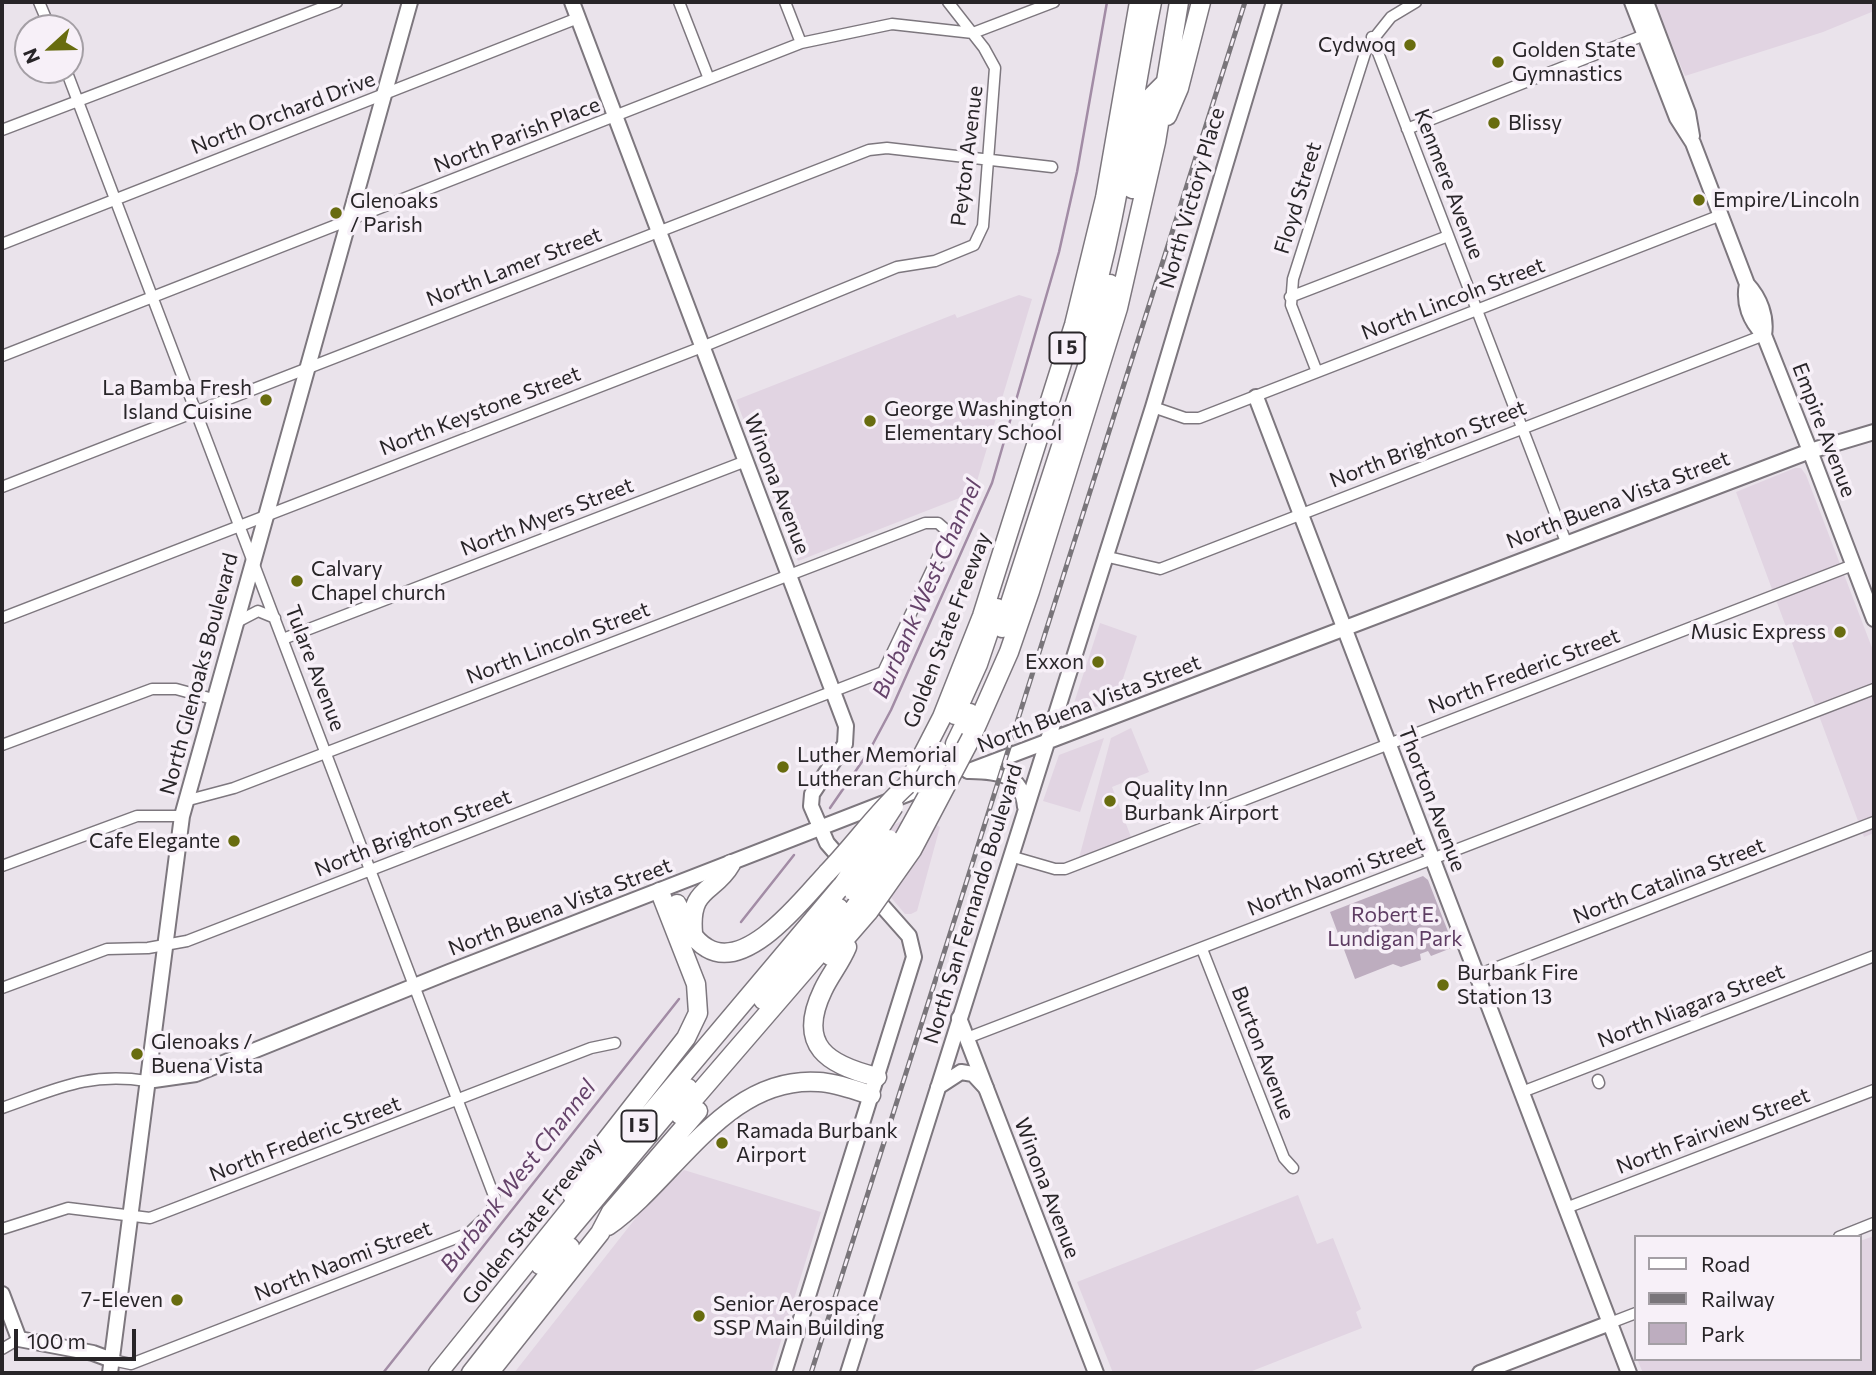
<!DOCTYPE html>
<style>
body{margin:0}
#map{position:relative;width:1876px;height:1375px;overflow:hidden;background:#eae3eb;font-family:Commissioner,sans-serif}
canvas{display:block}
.frame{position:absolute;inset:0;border:4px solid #282528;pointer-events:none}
.legend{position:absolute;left:1634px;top:1235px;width:228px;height:126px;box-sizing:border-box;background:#f7f0f8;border:2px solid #a49fa5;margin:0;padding:9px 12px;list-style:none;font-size:21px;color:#282528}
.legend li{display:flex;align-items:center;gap:14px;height:35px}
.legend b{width:35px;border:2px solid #a49fa5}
.north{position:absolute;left:14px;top:14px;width:70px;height:70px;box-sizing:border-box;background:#f7f0f8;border:2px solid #a49fa5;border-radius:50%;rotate:248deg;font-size:19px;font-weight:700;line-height:28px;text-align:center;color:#282528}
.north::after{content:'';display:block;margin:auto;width:24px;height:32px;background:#686c0f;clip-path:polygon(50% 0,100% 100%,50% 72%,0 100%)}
.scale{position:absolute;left:14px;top:1329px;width:122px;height:32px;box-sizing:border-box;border:4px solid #282528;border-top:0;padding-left:9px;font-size:21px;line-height:24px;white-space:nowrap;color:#282528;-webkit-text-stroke:5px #f7f0f8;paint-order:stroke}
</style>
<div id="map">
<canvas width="1876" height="1375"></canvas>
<div class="frame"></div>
<ul class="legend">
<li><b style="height:9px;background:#fff"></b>Road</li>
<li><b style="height:9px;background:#79757a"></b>Railway</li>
<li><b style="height:19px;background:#bdadbf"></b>Park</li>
</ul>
<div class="north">N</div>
<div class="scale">100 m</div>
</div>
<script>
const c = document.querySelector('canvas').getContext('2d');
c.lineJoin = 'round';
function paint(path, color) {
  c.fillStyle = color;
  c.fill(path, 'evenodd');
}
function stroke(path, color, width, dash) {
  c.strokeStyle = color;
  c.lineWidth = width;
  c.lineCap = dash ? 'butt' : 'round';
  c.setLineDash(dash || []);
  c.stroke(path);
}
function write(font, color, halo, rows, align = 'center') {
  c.font = font + ' Commissioner,sans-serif';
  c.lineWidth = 7;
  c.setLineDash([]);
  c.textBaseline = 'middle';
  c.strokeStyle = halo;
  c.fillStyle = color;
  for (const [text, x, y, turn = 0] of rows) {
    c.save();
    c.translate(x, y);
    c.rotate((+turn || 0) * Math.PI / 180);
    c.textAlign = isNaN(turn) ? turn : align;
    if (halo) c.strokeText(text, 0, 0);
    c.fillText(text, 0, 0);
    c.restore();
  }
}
const built = new Path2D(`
 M1654,2H1874V11L1823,32L1685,76Z
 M1019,295L1032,299L971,501L962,497L798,561L736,400L955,314L957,318Z
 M1795,468H1801L1806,475L1874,653V833L1864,837L1736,492Z
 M1100,623L1137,636L1116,700L1080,712L1074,703Z
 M1131,728L1149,772L1112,787L1131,837L1079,858L1111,738Z
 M1104,738L1080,812L1043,801L1059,755Z
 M916,813L940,827L917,911L911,914H905L858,858L872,837Z
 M684,1170L821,1212L771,1373H514L646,1205Z
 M1298,1195L1317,1244L1333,1238L1361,1309L1356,1312L1362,1328L1247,1373H1113L1077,1282Z
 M1874,1236V1373H1643L1637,1359H1860V1241Z`);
const green = new Path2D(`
 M1423,876L1428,880L1454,947L1431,956L1428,951L1420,954L1421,960L1401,967L1393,964L1355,979L1330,912Z`);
const stream = new Path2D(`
 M830,808L868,753L891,710L992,483L1059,252L1077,172L1107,2
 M741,922L794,855
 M383,1373L679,999`);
const street = new Path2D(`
 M39,2L50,28
 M679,2L709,79
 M785,2L801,43
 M1372,37L1566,542
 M66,70L494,1196L492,1211L469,1233L131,1364L112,1360
 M1407,129L1647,34
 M2,130L337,2
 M2,244L578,18
 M1290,297L1448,236
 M2,356L801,43L892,24L973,33L1054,2
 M1317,372L1291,305L1293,279L1367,47L1391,17L1416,2
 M1153,407L1185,418H1199L1721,215
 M2,487L869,150L887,148L1052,167
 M1104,556L1160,569L1764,335
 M2,618L702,347L897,267L935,261L974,245L983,226L995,68L984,48L948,2
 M235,623L258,611L275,618
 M283,639L746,461
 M2,745L152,689H176L213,699
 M1010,856L1055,869H1065L1853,565
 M2,866L137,816H182
 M1202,949L1284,1158L1293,1168
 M1477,975L1874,822
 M2,988L107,949L148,948L187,941L883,672L945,542L946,530L938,523H925L234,788L185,801
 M967,1038L1874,689
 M1598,1080L1599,1083
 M1522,1092L1874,956
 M2,1108C57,1089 87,1072 147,1081
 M1566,1208L1874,1090
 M2,1229L68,1208L150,1218L591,1048L615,1043
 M1839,1237L1874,1223
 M1610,1323L1636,1313
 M2,1349L19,1339`);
const secondary = new Path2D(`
 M572,2L846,726L845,744L812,794L811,806L827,843L847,866
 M1256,397L1629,1373
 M1874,432L1810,451L1874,619
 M969,771L1046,742
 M959,1018L1096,1373
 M147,1081L196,1074L449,972L933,784
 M2,1294L19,1339L93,1353L112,1360
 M110,1373L182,816L410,2
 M784,1373L914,957L909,936L870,892
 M1480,1373L1610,1323`);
const primary = new Path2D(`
 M1632,2L1677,118L1693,143L1747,284C1760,298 1767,317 1764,335
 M1646,2L1688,113L1692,136
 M1046,742L1810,451L1764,335C1750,321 1743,303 1747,284
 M968,771C997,772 1022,772 1025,807
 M938,1087L961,1072L973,1074L986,1088
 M848,1373L1153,407L1274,2`);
const highway = new Path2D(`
 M1167,116L1179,88L1201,2
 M1132,189L1149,99L1166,82
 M1085,327C1118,221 1130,111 1152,2
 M1002,628L1092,351L1110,284
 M955,715L978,664L997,608
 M971,738L1009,652L1030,591L1118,308L1156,142L1179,2
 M955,744L970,713
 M907,785L942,717L982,616L1074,325L1105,198L1139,2
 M677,904C684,920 691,939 707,948C747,972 803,899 827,873
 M693,933C689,886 714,894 731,864
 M847,947C841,962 830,975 823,990C796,1046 828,1065 877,1077
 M830,956L869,911
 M763,1000L839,908
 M680,1115L830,941L860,900
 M572,1195L586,1166L686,1038L698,1013L696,984L660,892
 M608,1226C676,1178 726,1075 819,1082C837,1083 854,1090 871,1095
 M540,1265L688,1088
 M438,1373L583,1193L844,883
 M471,1373L570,1247
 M489,1373L600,1233L611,1212L698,1111`);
const rail = new Path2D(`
 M811,1373L1245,2`);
const highwayBridge = new Path2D(`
 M921,784L939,751
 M827,873C855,844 877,812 907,785
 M844,883L894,806
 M853,891L889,839
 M860,900L904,838L940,773
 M869,911L912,850L971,738`);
const markers = [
 [1410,45,7,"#686c0f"],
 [1498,62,7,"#686c0f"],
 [1494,123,7,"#686c0f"],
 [1699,200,7,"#686c0f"],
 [336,213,7,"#686c0f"],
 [266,400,7,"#686c0f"],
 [870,421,7,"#686c0f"],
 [297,581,7,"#686c0f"],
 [1840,632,7,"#686c0f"],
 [1098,662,7,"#686c0f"],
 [783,767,7,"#686c0f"],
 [1110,801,7,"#686c0f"],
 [234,841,7,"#686c0f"],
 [1443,985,7,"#686c0f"],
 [137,1054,7,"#686c0f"],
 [722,1143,7,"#686c0f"],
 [177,1300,7,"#686c0f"],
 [699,1316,7,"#686c0f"]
];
const shields = [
 [1067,348,35],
 [639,1126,35]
];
const shieldNames = [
 ["I 5",1067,348],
 ["I 5",639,1126]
];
const poiNames = [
 ["Cydwoq",1396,45,"right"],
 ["Golden State",1512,50],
 ["Gymnastics",1512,74],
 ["Blissy",1508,123],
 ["Empire/Lincoln",1713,200],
 ["Glenoaks",350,201],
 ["/ Parish",350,225],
 ["La Bamba Fresh",252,388,"right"],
 ["Island Cuisine",252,412,"right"],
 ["George Washington",884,409],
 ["Elementary School",884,433],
 ["Calvary",311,569],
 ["Chapel church",311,593],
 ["Music Express",1826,632,"right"],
 ["Exxon",1084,662,"right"],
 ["Luther Memorial",797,755],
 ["Lutheran Church",797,779],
 ["Quality Inn",1124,789],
 ["Burbank Airport",1124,813],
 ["Cafe Elegante",220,841,"right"],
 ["Burbank Fire",1457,973],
 ["Station 13",1457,997],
 ["Glenoaks /",151,1042],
 ["Buena Vista",151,1066],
 ["Ramada Burbank",736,1131],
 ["Airport",736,1155],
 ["7-Eleven",163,1300,"right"],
 ["Senior Aerospace",713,1304],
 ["SSP Main Building",713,1328]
];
const streetNames = [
 ["North Orchard Drive",283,113,-21],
 ["North Parish Place",517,135,-21],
 ["Peyton Avenue",967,156,-83],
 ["Kenmere Avenue",1449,184,69],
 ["North Victory Place",1192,198,-74],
 ["Floyd Street",1298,198,-73],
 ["North Lamer Street",514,267,-21],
 ["North Lincoln Street",1453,299,-21],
 ["North Keystone Street",480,411,-21],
 ["Empire Avenue",1824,430,69],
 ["North Brighton Street",1428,444,-21],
 ["Winona Avenue",777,484,69],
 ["North Buena Vista Street",1618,500,-21],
 ["North Myers Street",547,517,-21],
 ["Golden State Freeway",947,630,-69],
 ["North Lincoln Street",558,643,-21],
 ["Tulare Avenue",315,668,69],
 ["North Frederic Street",1524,671,-21],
 ["North Glenoaks Boulevard",199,674,-75],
 ["North Buena Vista Street",1089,704,-21],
 ["Thorton Avenue",1432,799,69],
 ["North Brighton Street",413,833,-21],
 ["North Naomi Street",1336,876,-21],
 ["North Catalina Street",1669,881,-21],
 ["North San Fernando Boulevard",973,904,-73],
 ["North Buena Vista Street",560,907,-21],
 ["North Niagara Street",1691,1006,-21],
 ["Burton Avenue",1263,1053,69],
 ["North Fairview Street",1713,1131,-21],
 ["North Frederic Street",305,1139,-21],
 ["Winona Avenue",1047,1188,69],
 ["Golden State Freeway",532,1221,-51],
 ["North Naomi Street",343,1261,-21]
];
const parkNames = [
 ["Robert E.",1395,915],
 ["Lundigan Park",1395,939]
];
const waterNames = [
 ["Burbank West Channel",927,589,-66],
 ["Burbank West Channel",518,1176,-52]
];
paint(built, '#e1d4e2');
paint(green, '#bdadbf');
stroke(stream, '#a28ca5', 2.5);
stroke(street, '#7d777e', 13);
stroke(secondary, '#7d777e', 18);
stroke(primary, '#7d777e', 18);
stroke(highway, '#7d777e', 21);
stroke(street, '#fff', 10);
stroke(secondary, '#fff', 14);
stroke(primary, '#fff', 14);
stroke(highway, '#fff', 18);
stroke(rail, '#79757a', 5);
stroke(rail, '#f7f0f8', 2.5, [8]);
stroke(highwayBridge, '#7d777e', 21, []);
stroke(highwayBridge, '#fff', 18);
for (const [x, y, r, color] of markers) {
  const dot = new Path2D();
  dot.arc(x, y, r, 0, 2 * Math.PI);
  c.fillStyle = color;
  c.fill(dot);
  stroke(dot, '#f7f0f8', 2.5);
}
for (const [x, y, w] of shields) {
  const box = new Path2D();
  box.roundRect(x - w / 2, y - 15.5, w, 31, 5);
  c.fillStyle = '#f7f0f8';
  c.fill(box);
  stroke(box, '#282528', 2);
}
write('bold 19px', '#282528', null, shieldNames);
write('21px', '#282528', '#f7f0f8', poiNames, 'left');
write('21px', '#282528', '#f7f0f8', streetNames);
write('21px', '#5e3d63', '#f7f0f8', parkNames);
write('italic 23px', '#65436a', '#f7f0f8', waterNames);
</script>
